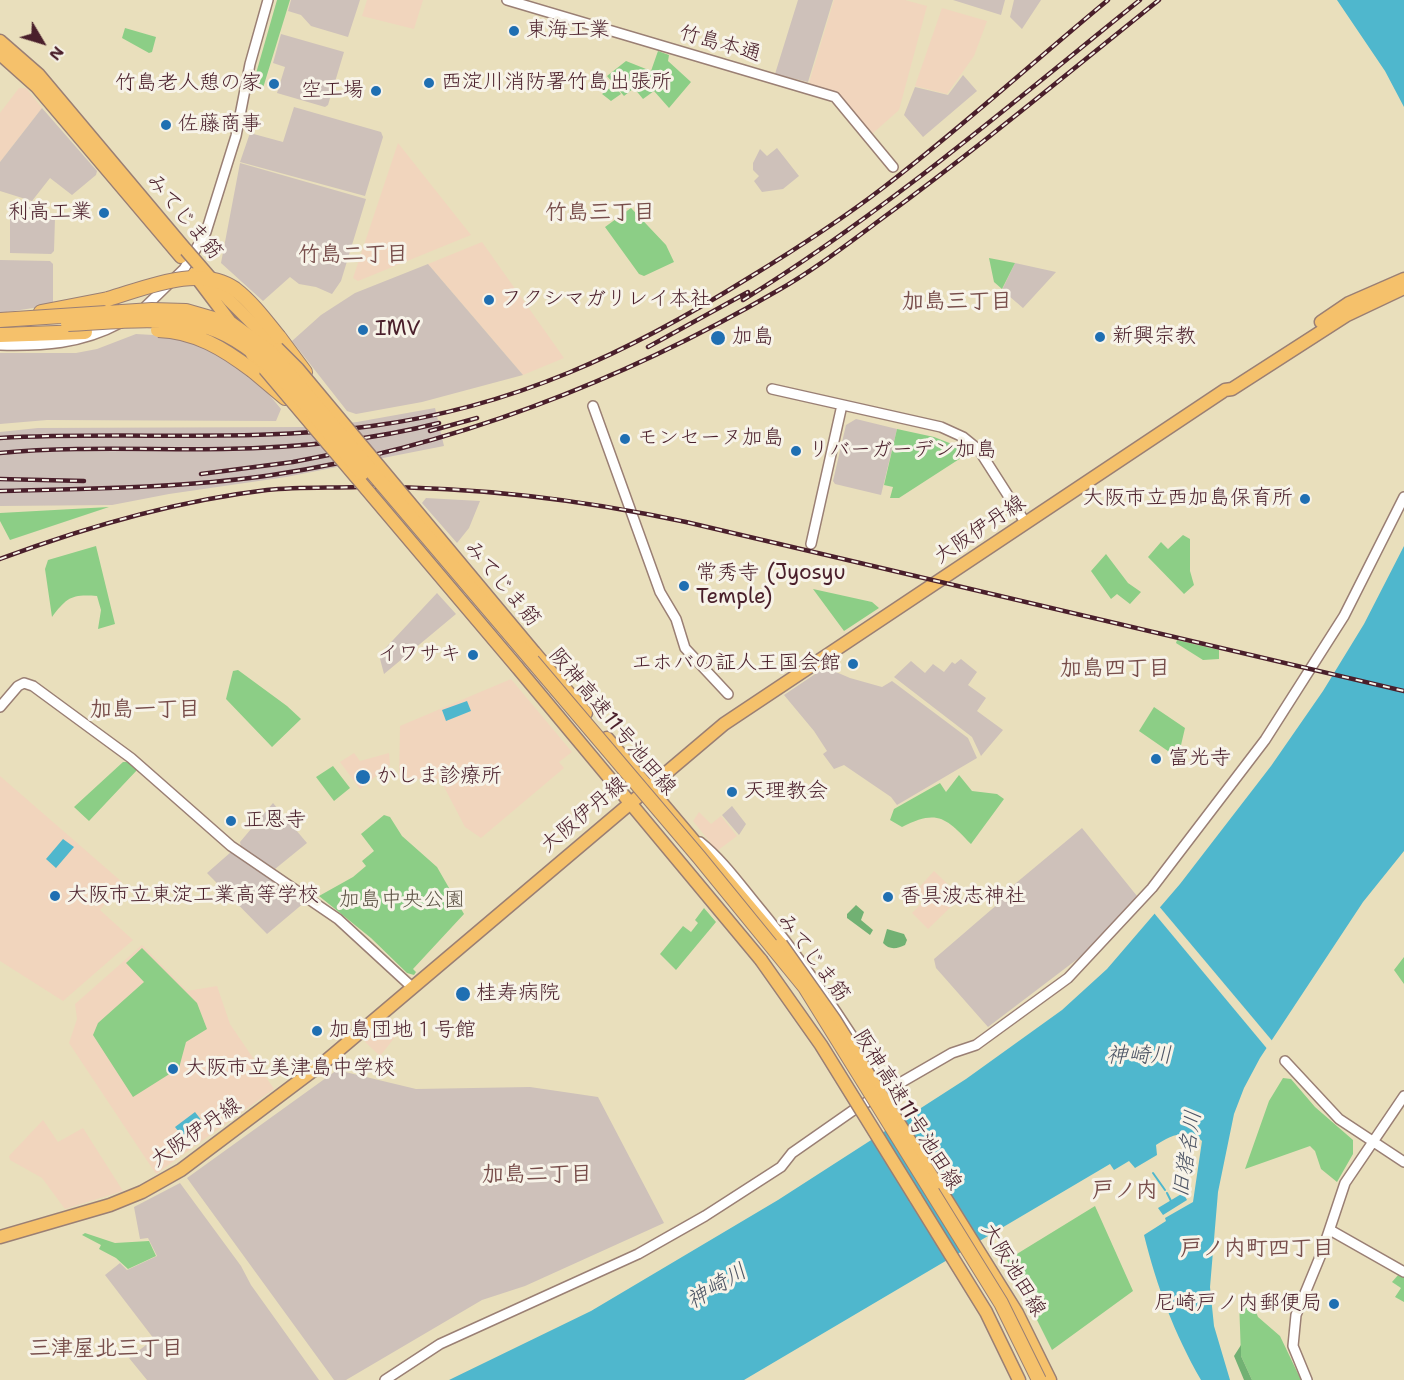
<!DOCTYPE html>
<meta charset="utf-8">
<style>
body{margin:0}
#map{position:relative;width:1404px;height:1380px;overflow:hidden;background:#e9dfbc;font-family:"Shantell Sans",sans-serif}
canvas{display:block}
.north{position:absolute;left:12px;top:12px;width:60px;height:60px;-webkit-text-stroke:4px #f7f3e8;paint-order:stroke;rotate:128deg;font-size:16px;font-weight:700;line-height:24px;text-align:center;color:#4a1f2b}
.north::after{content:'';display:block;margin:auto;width:21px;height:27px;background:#4a1f2b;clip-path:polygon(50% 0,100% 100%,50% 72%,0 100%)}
</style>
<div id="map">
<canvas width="1404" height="1380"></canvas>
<div class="north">N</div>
</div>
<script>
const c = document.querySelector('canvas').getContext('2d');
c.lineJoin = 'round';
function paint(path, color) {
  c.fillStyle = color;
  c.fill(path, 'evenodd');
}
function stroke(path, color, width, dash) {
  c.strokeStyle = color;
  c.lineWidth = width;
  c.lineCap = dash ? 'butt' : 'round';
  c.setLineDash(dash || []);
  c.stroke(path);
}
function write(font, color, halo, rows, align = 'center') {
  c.font = font + ' "Shantell Sans","Klee One",sans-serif';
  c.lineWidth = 6;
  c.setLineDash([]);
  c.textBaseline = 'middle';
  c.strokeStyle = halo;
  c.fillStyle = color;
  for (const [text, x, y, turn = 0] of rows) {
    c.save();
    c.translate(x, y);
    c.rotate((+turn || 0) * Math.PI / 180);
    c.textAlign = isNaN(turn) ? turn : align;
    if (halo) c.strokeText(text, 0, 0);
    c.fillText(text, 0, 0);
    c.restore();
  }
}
const built = new Path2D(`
 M367,0H423L414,29L362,16Z
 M834,0H905L927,6L899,110L872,134L837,95L809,83Z
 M942,8L987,21L974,56L947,94L915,86Z
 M19,88H26L42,108L0,162V113Z
 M398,143L471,235L358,281L353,278Z
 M482,242L564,358L523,375L428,264Z
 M511,679L572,752L559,762L564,768L481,838L465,827L440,779H399L400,726Z
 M354,753L360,761L389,753L390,765L360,789L340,762Z
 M0,776L122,882L100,910L133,940L63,1001L0,961Z
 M699,812L711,824L721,816L737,836L717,851L693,821Z
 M934,871L961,897L928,929L912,913L923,902L914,893Z
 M142,945L187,991L217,986L230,1024L274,1089L156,1174L69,1043L77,1019L75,1004Z
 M384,1025L396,1036L380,1056L365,1042Z
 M43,1120L58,1142L83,1128L123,1191L65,1209L42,1178L10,1160L9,1156Z`);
const industrial = new Path2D(`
 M291,0H360L348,37L311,26L301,15L288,11Z
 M798,0H833L808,82L775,74Z
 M953,0H1005L1001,15Z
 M1014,0H1041L1022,29L1010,17Z
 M281,34L344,52L328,105L325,107L277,93L285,67L273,63Z
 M963,75L977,91L923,137L904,115L915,87L948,95Z
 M294,107L381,132L383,137L365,196L240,162L250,133L283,142Z
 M42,108L97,171L96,175L72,195L50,178L32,201L0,191V162Z
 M777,148L799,176L783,189L762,192L754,181L759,176L753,170V163L760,149L767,156Z
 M240,163L366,199L341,281L332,294L316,287L299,284L290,277L263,301L221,263Z
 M10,201L52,214L55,218L54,251L51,254L10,253Z
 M0,260L50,261L53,264V305L0,313Z
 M1015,263L1056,272L1023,308L1002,290Z
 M428,264L523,375L422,402L356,414L347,411L292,341L321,315L355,293Z
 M136,334L170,336L215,351L262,386L281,409L276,421L47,420L0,424V353H76L97,349Z
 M435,408L444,446L286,477L169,494L112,505L0,506V432L38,428L306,427L357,422Z
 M856,419L897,429L881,495L835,484L833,481L846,425Z
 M426,498L480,501L469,528L457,543L422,503Z
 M437,593L456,614L384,674L379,655Z
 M961,659L977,672L968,685L986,698L977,711L1003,730L981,756L972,737L894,677L911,661L925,673L933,664L944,672L952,662L955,664Z
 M830,664L836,672L850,678L882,687L892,681L968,738L977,758L897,805L891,797L844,765L834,769L823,754L827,751L814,731L784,695Z
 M273,803L307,843L275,869L241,847L240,842Z
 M732,806L746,824L739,835L722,815Z
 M1082,828L1137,896L1092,948L988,1027L936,968L934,959L999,903L998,898Z
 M231,852L305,902L267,934L207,873Z
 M337,1070L416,1089L530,1087L598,1097L664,1223L525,1286L482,1300L346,1380H334L187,1178Z
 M180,1183L241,1266L251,1285L319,1380H147L129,1358L154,1339L105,1275L120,1263L127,1270L157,1256L148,1238L140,1239L134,1207Z`);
const green = new Path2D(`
 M277,0H290L263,88L259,87L255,77Z
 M125,28L156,37L152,52L149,53L122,38Z
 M658,51L669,55L668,61L691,82L669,108L654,91L643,99L634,88L624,96L607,76L626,61L651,71Z
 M614,85L621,94L611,101L602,94Z
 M631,208L666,245L674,262L644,276L639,274L605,227Z
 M989,258L1015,263L1002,289L994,282Z
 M897,429L934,437L952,444L964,452V456L899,498H890L893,487L884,485Z
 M109,507L10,540L0,521V513Z
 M1183,535L1190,539V571L1194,585L1184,594L1148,557L1161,542L1168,549Z
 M96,546L115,624L98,629L101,610L97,596C72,594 67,597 52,617L45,569L48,560Z
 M1106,554L1128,583L1141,592L1130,604L1117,594L1111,599L1091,571Z
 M813,589L872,602L879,608L844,631Z
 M1177,640L1219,650V659L1203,660L1176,643Z
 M238,670L287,706L301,719L272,747L226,699L233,671Z
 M1154,707L1185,728L1178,758L1139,731Z
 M123,762H129L138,769L89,821L74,807Z
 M333,766L350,788L334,801L316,777Z
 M959,775L972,791L997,794L1004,799L971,844C947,819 938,808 902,827L890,820L894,809L940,783L946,792Z
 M384,815L390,817L402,836L437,867L464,914L413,969L416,972L414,975L407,973L371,938L319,896L353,877L366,866L362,861L374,851L361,834Z
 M704,908L716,922L676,970L660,954L683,926L691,932L698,923L695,920Z
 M142,948L197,1003L207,1029L186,1042L179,1068L133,1097L93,1035L98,1023L144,982L126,963Z
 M1404,957V984L1394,970Z
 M1283,1078L1291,1079L1315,1107L1353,1140V1154L1337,1182L1321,1169L1315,1151L1310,1146L1245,1169L1269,1101Z
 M1095,1206L1133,1291L1052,1350L1007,1260Z
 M85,1233L115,1243L149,1241L156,1256L128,1269L116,1258L99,1249L101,1245L82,1235Z
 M1399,1274L1404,1277V1302L1395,1297L1401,1288L1392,1282Z
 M1239,1300L1254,1307L1258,1317L1280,1336L1301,1380H1252L1241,1356Z`);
const forest = new Path2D(`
 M856,905L864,912L861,920L873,930L870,935L847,918V914Z
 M887,929L904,934L907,940L905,945C897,949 889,950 883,943Z
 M1241,1345V1356L1252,1380H1244L1234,1356Z`);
const water = new Path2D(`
 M1337,0H1404V107L1385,71Z
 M1404,546V851L1363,902L1260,1058L1244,1088L1234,1114L1218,1192L1210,1287L1214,1326L1230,1380H1201C1174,1333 1157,1287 1144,1235L1166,1221L1165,1218L1193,1202L1202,1141C1189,1127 1169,1136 1156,1145L1157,1155L1135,1168L1129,1161L1114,1170L1110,1164L744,1380H449L591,1311L778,1200L966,1079L1062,1010L1107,969L1180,884L1271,766L1323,691L1364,624Z
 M467,701L471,711L446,721L442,710Z
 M63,839L74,847L56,868L46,859Z
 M195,1112L202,1121L182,1136L175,1127Z
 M1183,1193L1187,1200L1163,1215L1158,1208Z`);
const pier = new Path2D(`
 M1158,905L1274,1043L1269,1051L1154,913Z`);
const stream = new Path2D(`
 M1153,1173L1165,1190
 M1167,1193L1171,1201`);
const tertiary = new Path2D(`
 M507,0L835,97L893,167
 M142,310L184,269L206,232L236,136L250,64L268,0
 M0,345C43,346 81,344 120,323
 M772,389L941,427L963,437L979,450L1025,522
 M593,406L660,592L676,619L685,648L728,694
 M811,544L842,405
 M0,707L18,686L24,683L33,686L131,758L231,846L338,919L413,988
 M700,842C720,858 735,878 752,899C802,959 845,1022 886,1090
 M1285,1061L1339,1119L1404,1162
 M1330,1230L1404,1272
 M385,1380L440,1344L638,1254L705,1216L781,1167L792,1153L855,1109L952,1053L976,1045L1068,978L1152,888L1265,740L1344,616L1404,497
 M1307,1380L1293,1346L1296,1315L1322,1252L1345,1183L1404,1096`);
const primary = new Path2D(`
 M0,41L39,75L186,250
 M0,54L37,87L181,257
 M1321,322L1349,303L1404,279
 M534,652L586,713
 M517,667L761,960
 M607,738L781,944
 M936,1183L1017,1313L1050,1380
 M915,1197L986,1312L1019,1380
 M0,1237L110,1205L142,1192L181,1170L327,1060L724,724L1225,390L1232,389L1347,315L1404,288`);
const motorway = new Path2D(`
 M41,312L108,299
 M0,335L85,332
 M279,337L305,372
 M253,371L285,398`);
const rail = new Path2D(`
 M743,300C884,213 1011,104 1140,0
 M648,347L748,292
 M430,431L477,418
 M0,438C124,431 249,443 372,426C514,407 630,352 750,277C796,249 841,220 884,187C961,128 1033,62 1108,0
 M0,453C75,446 148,450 223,449C295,448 368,441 439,423
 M201,474L293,462L369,447
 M0,479L84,481
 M0,491C91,489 182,488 272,475C449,448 622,381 777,291C814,270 849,243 884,217C978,148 1068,73 1159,0
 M0,559C86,527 175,501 267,490C297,487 328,488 358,487C471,486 575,498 686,522L1404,691`);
const primaryBridge = new Path2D(`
 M186,250L230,301L298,369L534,652
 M194,274L234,327
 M252,354L517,667
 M781,944L834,1019L936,1183
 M761,960L821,1045L915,1197`);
const motorwayBridge = new Path2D(`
 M108,299C146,288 198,264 235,289C252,302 266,321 279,337
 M0,320L152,310L186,311L231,324L271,353L699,857L805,987L1001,1303L1039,1380
 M68,324C110,322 157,316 200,325C266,340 319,423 362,473
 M158,330C195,331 224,349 253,371`);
const markers = [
 [514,31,6,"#1f6fb2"],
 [429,83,6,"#1f6fb2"],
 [274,84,6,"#1f6fb2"],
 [376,91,6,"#1f6fb2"],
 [166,125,6,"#1f6fb2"],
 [104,213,6,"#1f6fb2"],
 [489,300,6,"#1f6fb2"],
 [363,330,6,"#1f6fb2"],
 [1100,337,6,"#1f6fb2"],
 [718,338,8,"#1f6fb2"],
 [625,439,6,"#1f6fb2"],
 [796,451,6,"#1f6fb2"],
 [1305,499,6,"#1f6fb2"],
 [684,586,6,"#1f6fb2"],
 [473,655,6,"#1f6fb2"],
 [853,664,6,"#1f6fb2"],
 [1156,759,6,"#1f6fb2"],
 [363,777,8,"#1f6fb2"],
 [732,792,6,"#1f6fb2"],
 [231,821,6,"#1f6fb2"],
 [55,896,6,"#1f6fb2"],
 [888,897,6,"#1f6fb2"],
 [463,994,8,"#1f6fb2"],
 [317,1031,6,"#1f6fb2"],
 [173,1069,6,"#1f6fb2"],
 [1334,1304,6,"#1f6fb2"]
];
const poiNames = [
 ["東海工業",526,31],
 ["西淀川消防署竹島出張所",441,83],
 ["竹島老人憩の家",262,84,"right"],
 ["空工場",364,91,"right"],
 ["佐藤商事",178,125],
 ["利高工業",92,213,"right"],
 ["フクシマガリレイ本社",501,300],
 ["IMV",375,330],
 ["新興宗教",1112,337],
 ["加島",732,338],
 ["モンセーヌ加島",637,439],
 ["リバーガーデン加島",808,451],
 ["大阪市立西加島保育所",1293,499,"right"],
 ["常秀寺 (Jyosyu",696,574],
 ["Temple)",696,598],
 ["イワサキ",461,655,"right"],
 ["エホバの証人王国会館",841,664,"right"],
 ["富光寺",1168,759],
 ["かしま診療所",376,777],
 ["天理教会",744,792],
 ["正恩寺",243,821],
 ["大阪市立東淀工業高等学校",67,896],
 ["香具波志神社",900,897],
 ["桂寿病院",476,994],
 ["加島団地１号館",329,1031],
 ["大阪市立美津島中学校",185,1069],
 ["尼崎戸ノ内郵便局",1322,1304,"right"]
];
const streetNames = [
 ["竹島本通",720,44,16],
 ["みてじま筋",184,217,50],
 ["大阪伊丹線",980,530,-34],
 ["みてじま筋",502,584,50],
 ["阪神高速11号池田線",612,722,50],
 ["大阪伊丹線",584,815,-40],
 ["みてじま筋",813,958,53],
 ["阪神高速11号池田線",907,1110,58],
 ["大阪伊丹線",196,1133,-35],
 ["大阪池田線",1013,1270,59]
];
const parkNames = [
 ["加島中央公園",402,901]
];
const neighbourhoodNames = [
 ["竹島三丁目",600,213],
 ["竹島二丁目",353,255],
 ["加島三丁目",957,302],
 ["加島四丁目",1115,669],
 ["加島一丁目",145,710],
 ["加島二丁目",537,1175],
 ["戸ノ内",1125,1191],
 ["戸ノ内町四丁目",1257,1249],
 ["三津屋北三丁目",106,1349]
];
const waterNames = [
 ["神崎川",1139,1056],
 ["旧猪名川",1188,1154,-81],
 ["神崎川",717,1287,-31]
];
paint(built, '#f1d5bd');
paint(industrial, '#cec1ba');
paint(green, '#8cce86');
paint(forest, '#71b173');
paint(water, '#4fb7cd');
paint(pier, '#e9dfbc');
stroke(stream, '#4fb7cd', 2);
stroke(tertiary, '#9a7f74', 12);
stroke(primary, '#9a7f74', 15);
stroke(motorway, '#9a7f74', 16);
stroke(tertiary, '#fff', 9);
stroke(primary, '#f5c16b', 12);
stroke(motorway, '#f5c16b', 14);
stroke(rail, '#4a1f2b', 4.5);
stroke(rail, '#f7f3e8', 2, [7]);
stroke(primaryBridge, '#9a7f74', 15, []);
stroke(motorwayBridge, '#9a7f74', 16, []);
stroke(primaryBridge, '#f5c16b', 12);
stroke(motorwayBridge, '#f5c16b', 14);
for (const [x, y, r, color] of markers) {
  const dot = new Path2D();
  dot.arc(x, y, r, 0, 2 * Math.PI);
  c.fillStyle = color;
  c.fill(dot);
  stroke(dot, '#f7f3e8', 2);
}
write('21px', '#4a1f2b', '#f7f3e8', poiNames, 'left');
write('21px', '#4a1f2b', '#f7f3e8', streetNames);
write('21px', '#5e5446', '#f7f3e8', parkNames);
write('bold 22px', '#784e4b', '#f7f3e8', neighbourhoodNames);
write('italic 22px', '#4c5464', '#f7f3e8', waterNames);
</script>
